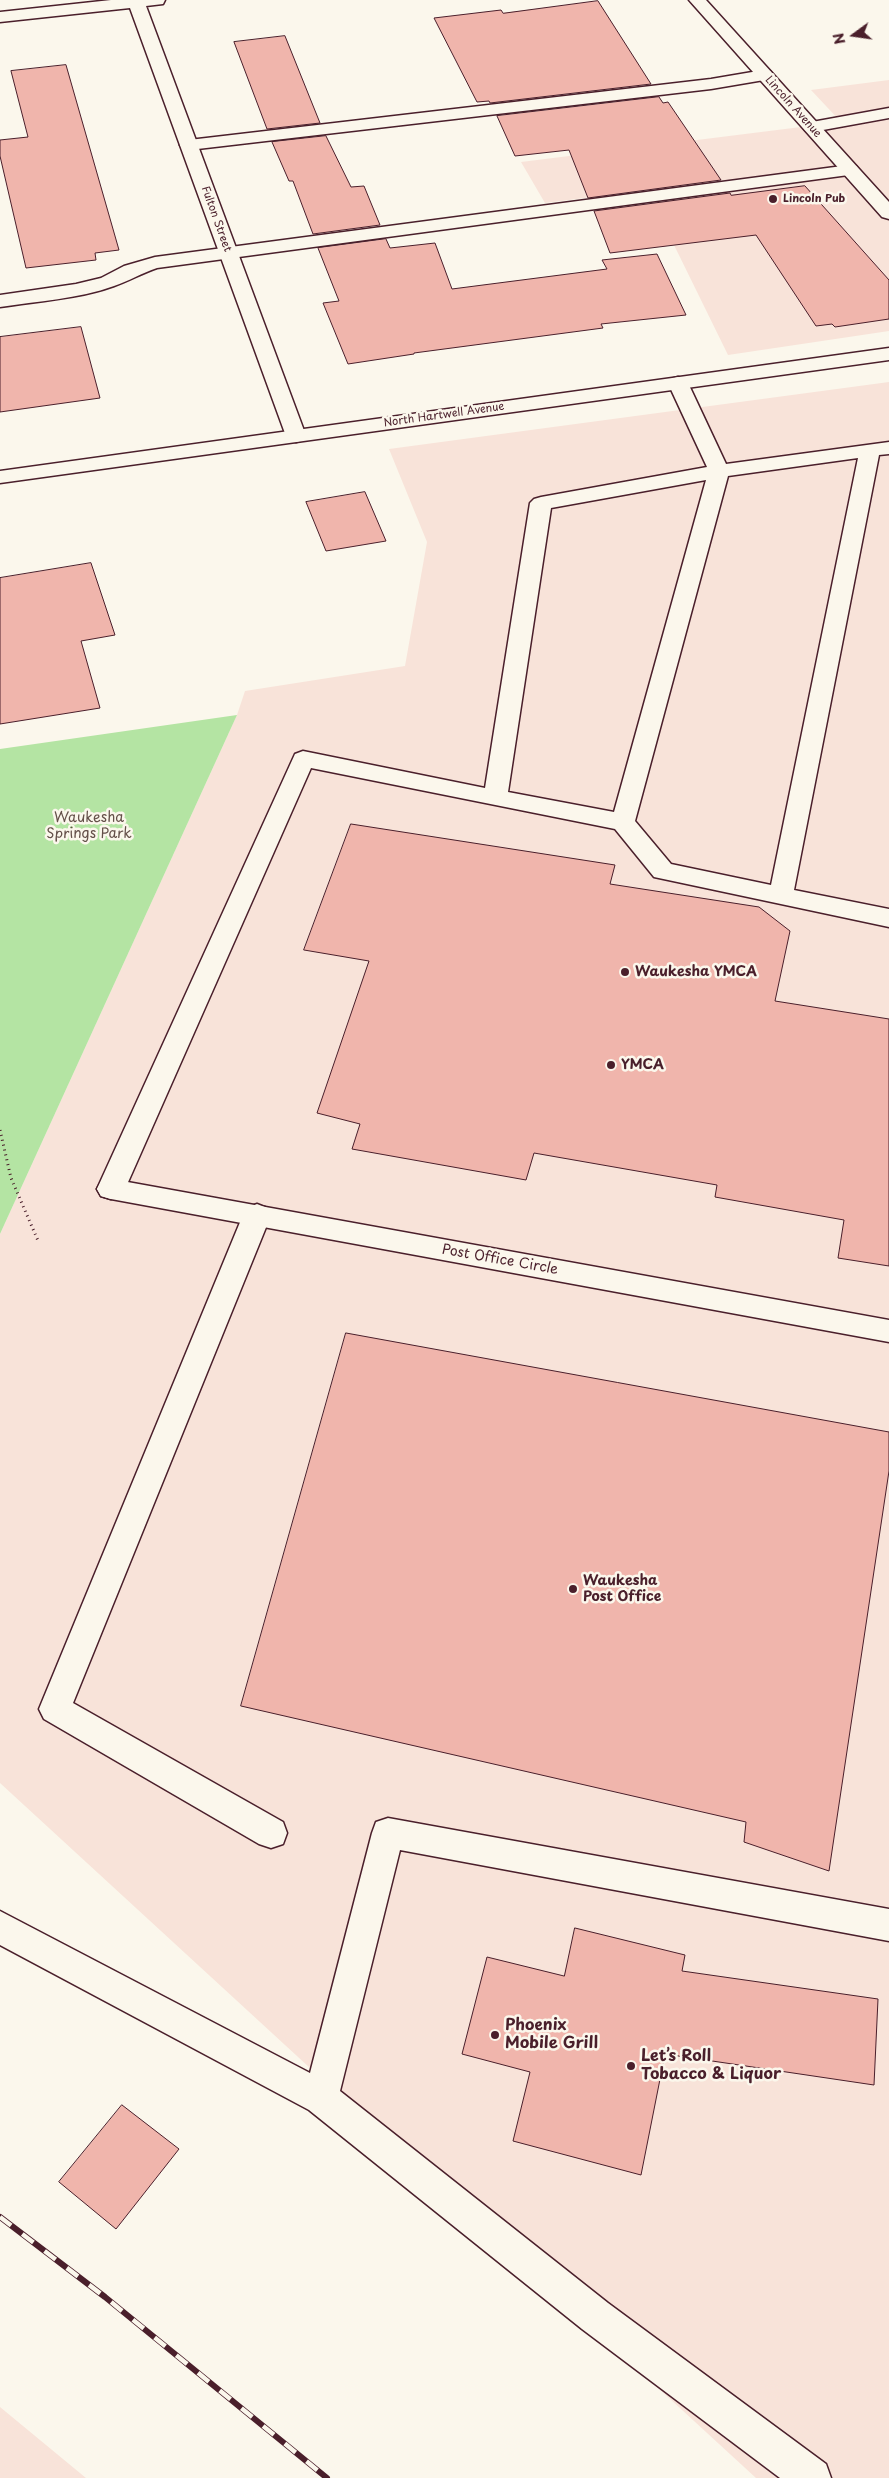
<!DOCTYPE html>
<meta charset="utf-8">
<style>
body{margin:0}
#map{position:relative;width:889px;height:2478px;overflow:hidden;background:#fbf7ec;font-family:"Playpen Sans",sans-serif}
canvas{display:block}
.north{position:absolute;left:829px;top:10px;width:50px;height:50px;-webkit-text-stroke:4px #fbf7ec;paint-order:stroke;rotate:256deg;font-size:14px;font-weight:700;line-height:20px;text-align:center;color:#4a1f2b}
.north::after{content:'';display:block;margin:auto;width:18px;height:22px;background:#4a1f2b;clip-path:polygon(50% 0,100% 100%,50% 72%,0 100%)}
</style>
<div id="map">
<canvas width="889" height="2478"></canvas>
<div class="north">N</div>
</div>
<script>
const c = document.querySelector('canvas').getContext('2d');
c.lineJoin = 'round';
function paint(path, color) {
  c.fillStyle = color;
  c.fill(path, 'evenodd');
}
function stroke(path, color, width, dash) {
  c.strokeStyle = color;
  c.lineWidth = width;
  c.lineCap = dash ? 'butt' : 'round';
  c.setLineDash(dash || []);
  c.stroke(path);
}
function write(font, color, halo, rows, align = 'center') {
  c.font = font + ' "Playpen Sans",sans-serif';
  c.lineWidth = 5;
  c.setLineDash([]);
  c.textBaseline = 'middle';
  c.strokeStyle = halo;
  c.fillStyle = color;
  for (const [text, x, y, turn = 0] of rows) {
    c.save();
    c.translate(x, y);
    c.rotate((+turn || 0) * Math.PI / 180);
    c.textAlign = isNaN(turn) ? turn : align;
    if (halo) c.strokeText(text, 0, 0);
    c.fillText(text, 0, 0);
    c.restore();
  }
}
const built = new Path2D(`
 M889,80V331L728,355L647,190L545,203L521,162L841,122L811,90Z
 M889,382V2478H756L0,1783V1234L237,715L245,691L405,666L427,542L389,449Z
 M0,2407L86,2478H0Z`);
const green = new Path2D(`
 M237,715L0,1234V749Z`);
const building = new Path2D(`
 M598,1L651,84L490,103L489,101L477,102L434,18L501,10L503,13Z
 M285,36L320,123L267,129L234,42Z
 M66,65L119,250L95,253L96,260L26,268L0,156V140L28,137L11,71Z
 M659,97L663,103L668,102L721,180L588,198L569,150L515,156L497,116Z
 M326,136L351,187L364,186L380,225L313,234L293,181H289L272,142Z
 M805,186L889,280V319L835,327L832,324L816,326L756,235L610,253L594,211L730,193L731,195Z
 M386,239L390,248L435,243L452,289L607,269L602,260L657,254L686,315L601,324L603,328L414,353V354L348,364L323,303L339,301L318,248Z
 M81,327L100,398L0,412V337Z
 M365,492L386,541L326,551L306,502Z
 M91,563L115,635L81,641L100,708L0,724V578Z
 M351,824L615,865L610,884L759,907L790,931L775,1001L889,1019V1266L838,1258L844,1220L715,1197L717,1185L534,1153L526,1180L352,1149L360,1124L317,1113L369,961L304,950Z
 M346,1333L889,1432V1471L829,1871L744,1842L746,1822L241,1706Z
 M575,1928L685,1955L682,1971L878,1999L874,2085L665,2054L641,2175L513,2141L530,2072L462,2054L487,1957L564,1976Z
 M122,2105L179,2149L116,2229L59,2182Z`);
const path = new Path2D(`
 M0,1130L11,1178L39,1243`);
const lane = new Path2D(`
 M764,70L770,71L773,75L770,79L711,89L189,150L183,149L180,145L183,141L189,140L711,79Z
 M889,108V118L812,132L806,131L803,127L806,123L812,122Z
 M850,165L856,166L859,170L856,174L157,268C142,273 129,281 114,286C78,299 38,301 0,307V295L76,284L101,278L124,266L155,257Z
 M678,377L685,379L688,383L726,464L889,442V454L879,455L794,890L889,909V927L654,877L615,829L311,768L125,1189L121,1196L111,1199L101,1196L97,1189L295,754L303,751L485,788L530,503L534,499L541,497L707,467L668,383L671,379ZM858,458L771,885L671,864L635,821L728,476ZM706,480L614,812L508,792L551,508Z
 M257,1204L267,1208L271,1215L73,1703L283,1822L287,1833L283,1844L271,1848L259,1844L44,1719L39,1709L243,1215L247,1208Z
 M388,1818L889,1909V1941L400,1850L340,2091L608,2303L826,2464L831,2478H780L582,2329L309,2110L0,1945V1911L310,2073L372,1833L376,1822Z`);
const street = new Path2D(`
 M111,0H165L163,4L146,6L306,436L303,440L296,442L289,440L286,436L130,8L0,22V12Z
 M689,0H706L889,202V219L882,217Z
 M111,1179L889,1320V1342L111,1199L101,1196L97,1189L101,1182Z`);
const secondary = new Path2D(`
 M889,348V360L0,483V471Z`);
const rail = new Path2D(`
 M0,2217L105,2297L327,2478`);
const markers = [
 [773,199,5,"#4a1f2b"],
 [625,972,5,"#4a1f2b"],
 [611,1065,5,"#4a1f2b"],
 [573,1589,5,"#4a1f2b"],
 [495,2035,5,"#4a1f2b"],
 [631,2066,5,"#4a1f2b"]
];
const farStreetnames = [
 ["Lincoln Avenue",793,107,48],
 ["Fulton Street",216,219,70],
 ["North Hartwell Avenue",444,415,-8]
];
const farPoinames = [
 ["Lincoln Pub",783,199]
];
const parkNames = [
 ["Waukesha",89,818],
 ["Springs Park",89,834]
];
const poiNames = [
 ["Waukesha YMCA",635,972],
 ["YMCA",621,1065],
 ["Waukesha",583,1581],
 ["Post Office",583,1597]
];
const streetNames = [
 ["Post Office Circle",500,1260,10]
];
const nearPoinames = [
 ["Phoenix",505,2026],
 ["Mobile Grill",505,2044],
 ["Let’s Roll",641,2057],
 ["Tobacco & Liquor",641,2075]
];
paint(built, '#f8e3d9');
paint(green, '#b4e4a3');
paint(building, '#f0b5ac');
stroke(building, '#4a1f2b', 1);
stroke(lane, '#4a1f2b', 3);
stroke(street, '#4a1f2b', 3);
stroke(secondary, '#4a1f2b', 3);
stroke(path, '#4a1f2b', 3, [1, 4]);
paint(lane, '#fbf7ec');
paint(street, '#fbf7ec');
paint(secondary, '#fbf7ec');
stroke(rail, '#4a1f2b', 6);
stroke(rail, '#fbf7ec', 4.5, [14]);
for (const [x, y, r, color] of markers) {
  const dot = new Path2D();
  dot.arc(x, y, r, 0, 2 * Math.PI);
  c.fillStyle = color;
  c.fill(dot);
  stroke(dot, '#fbf7ec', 2);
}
write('11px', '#4a1f2b', '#fbf7ec', farStreetnames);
write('bold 11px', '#4a1f2b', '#fbf7ec', farPoinames, 'left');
write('14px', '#645049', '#fbf7ec', parkNames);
write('bold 14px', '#4a1f2b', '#fbf7ec', poiNames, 'left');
write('14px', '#4a1f2b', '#fbf7ec', streetNames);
write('bold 16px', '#4a1f2b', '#fbf7ec', nearPoinames, 'left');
</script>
